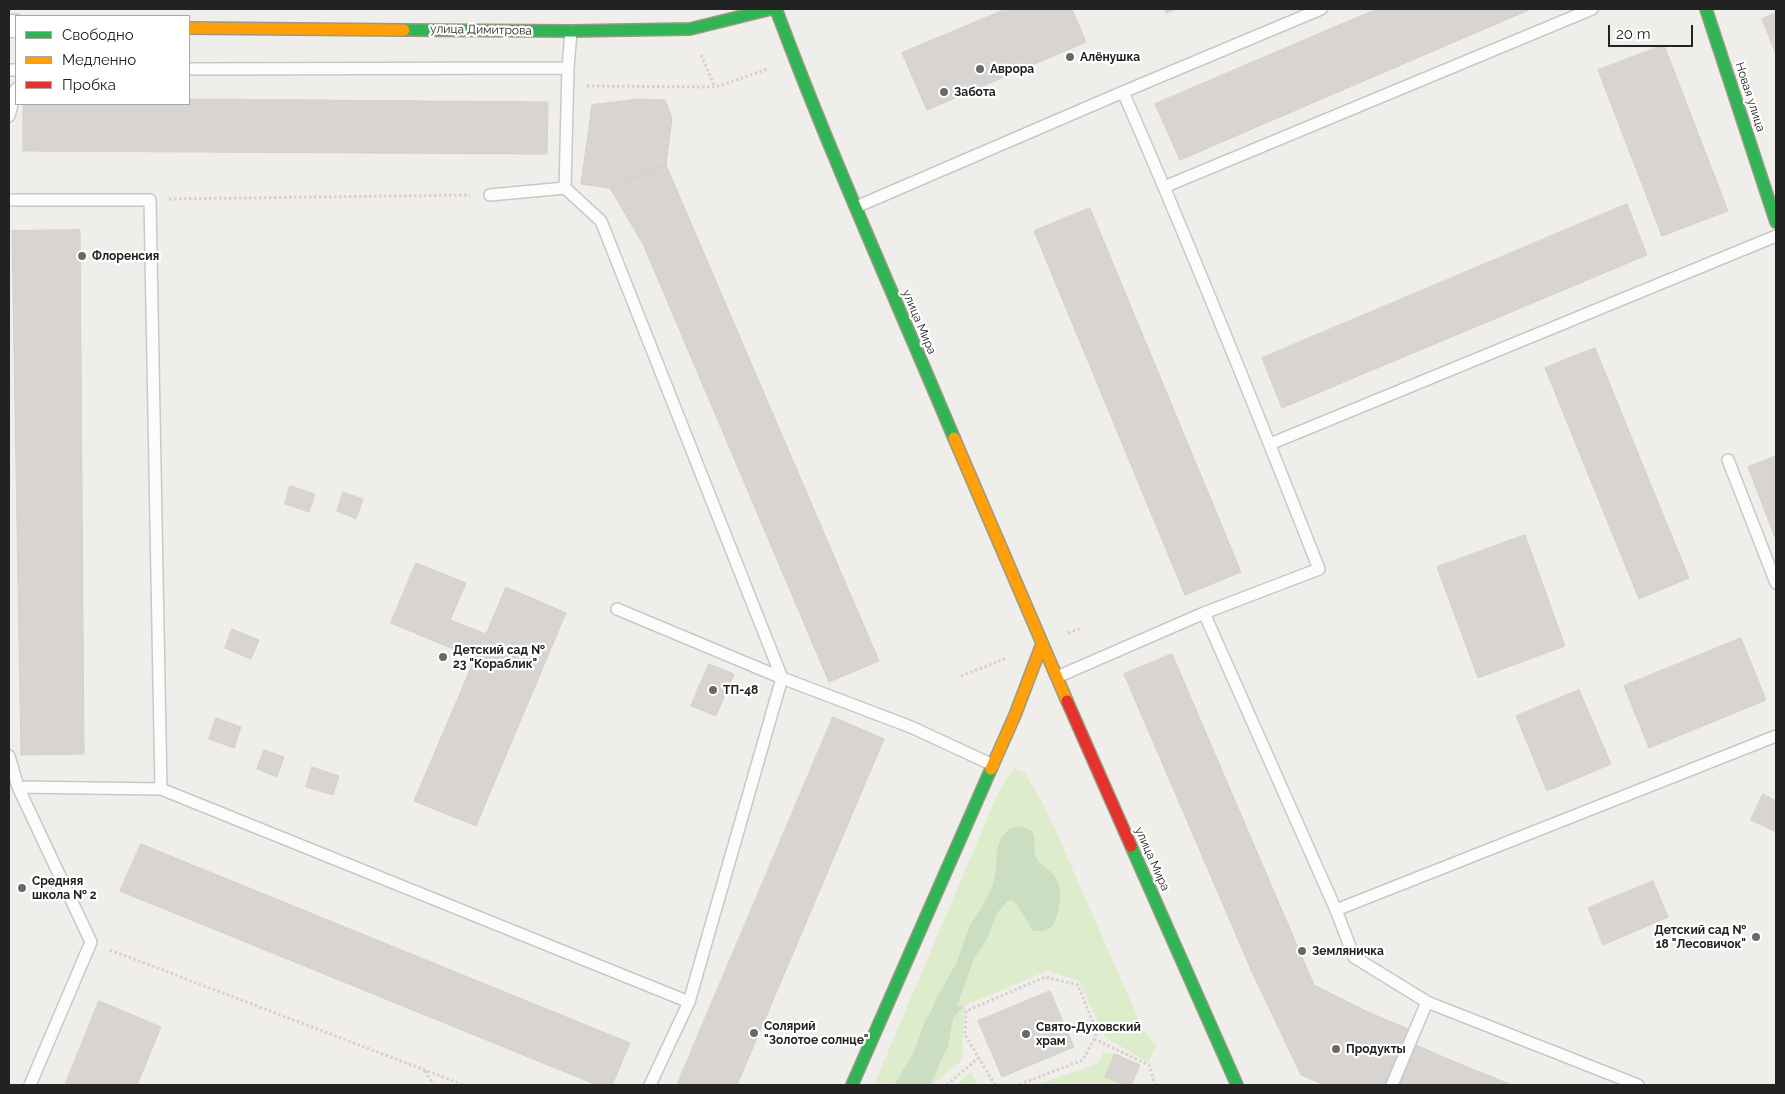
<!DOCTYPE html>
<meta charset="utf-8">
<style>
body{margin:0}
#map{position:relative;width:1785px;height:1094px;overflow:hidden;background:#f0eeeb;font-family:Raleway,sans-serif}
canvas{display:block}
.frame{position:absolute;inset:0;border:10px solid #222;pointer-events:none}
.legend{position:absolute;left:15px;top:15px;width:175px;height:90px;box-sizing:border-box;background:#fff;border:1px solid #a7a7a7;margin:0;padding:6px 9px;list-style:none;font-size:15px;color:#222}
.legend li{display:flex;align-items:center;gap:10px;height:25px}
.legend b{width:25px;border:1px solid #a7a7a7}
.scale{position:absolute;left:1608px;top:25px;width:85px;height:22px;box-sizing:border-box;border:2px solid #222;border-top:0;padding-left:6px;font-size:15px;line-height:18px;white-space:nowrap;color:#222;-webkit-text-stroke:4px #fff;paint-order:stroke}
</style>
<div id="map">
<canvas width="1785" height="1094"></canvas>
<div class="frame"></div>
<ul class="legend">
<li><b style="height:6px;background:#30b455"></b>Свободно</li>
<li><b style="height:6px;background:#ff9f0a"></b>Медленно</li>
<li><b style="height:6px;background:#e5322d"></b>Пробка</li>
</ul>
<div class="scale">20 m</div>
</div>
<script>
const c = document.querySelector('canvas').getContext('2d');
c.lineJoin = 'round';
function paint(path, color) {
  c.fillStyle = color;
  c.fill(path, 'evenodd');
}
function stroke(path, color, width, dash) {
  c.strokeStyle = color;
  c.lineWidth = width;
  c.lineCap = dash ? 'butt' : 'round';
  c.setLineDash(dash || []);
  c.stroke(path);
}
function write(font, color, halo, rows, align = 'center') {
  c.font = font + ' Raleway,sans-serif';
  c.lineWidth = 4.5;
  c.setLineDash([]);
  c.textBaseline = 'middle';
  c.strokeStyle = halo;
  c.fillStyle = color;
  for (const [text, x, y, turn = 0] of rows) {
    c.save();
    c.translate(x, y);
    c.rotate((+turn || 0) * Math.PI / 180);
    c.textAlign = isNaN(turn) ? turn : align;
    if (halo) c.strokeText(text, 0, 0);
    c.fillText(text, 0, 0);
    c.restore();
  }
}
const grass = new Path2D(`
 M1014,768L1025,773L1047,811L1143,1029L1157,1046L1148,1062L1105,1037L1079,981L1047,971L964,1006L962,1060L933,1085H874L998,793Z
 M1104,1052L1115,1054L1105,1077L1125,1085H1036L1097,1064Z
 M970,1072L979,1085H957Z`);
const forest = new Path2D(`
 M1021,826L1032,831C1037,839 1032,849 1036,857C1039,864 1048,869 1053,874C1065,887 1060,911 1053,926L1044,931H1033L1017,905L1013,901H1008L1004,905L997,913L988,937L974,958L957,1006H964L953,1018L948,1047L944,1053L931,1085H894L913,1054L925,1021L931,1012L936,999L957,962L969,927L984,903L992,888L996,871L997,849L1001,838L1009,829Z`);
const building = new Path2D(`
 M1006,9H1072L1086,42L927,110L902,53Z
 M1165,9H1177L1166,13Z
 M1377,9H1531L1180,160L1155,104Z
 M1776,13V54L1762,19Z
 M1664,45L1728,211L1662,236L1598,70Z
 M189,99L548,102L547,154L23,151V104H189Z
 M639,99L665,100L672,118L666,165L610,188L581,184L592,105Z
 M666,165L879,661L829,682L643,244L610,188Z
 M1627,204L1647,255L1282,408L1262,358Z
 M1090,208L1241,572L1185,595L1034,231Z
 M80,230L84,754L21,755L12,231Z
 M1595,348L1689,578L1639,599L1545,368Z
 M1776,456V540L1748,467Z
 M290,486L315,494L309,512L285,504Z
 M343,492L363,499L356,519L337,511Z
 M1525,535L1565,646L1478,678L1437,567Z
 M416,563L466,583L450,620L486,634L506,587L566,613L476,826L414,801L475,658L391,623Z
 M232,629L259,640L251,659L225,648Z
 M1741,638L1766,700L1649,748L1624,686Z
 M1172,654L1314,985L1368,1012L1408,1029L1384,1085H1325L1301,1075L1252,972L1124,674Z
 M709,664L734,674L716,716L691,706Z
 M1579,690L1611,764L1547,791L1516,716Z
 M833,717L884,739L737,1085H677Z
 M216,718L241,727L234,748L209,739Z
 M264,750L284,757L277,777L257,769Z
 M312,767L339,776L333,795L306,787Z
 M1763,794L1776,801V832L1751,820Z
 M141,844L630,1043L612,1085H597L120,891Z
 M1653,881L1668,917L1603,945L1588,908Z
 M1050,991L1074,1047L1002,1077L978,1021Z
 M99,1001L161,1027L137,1085H65Z
 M1416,1045L1455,1062L1512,1085H1399Z
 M1115,1054L1140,1065L1131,1085H1125L1105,1077Z`);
const path = new Path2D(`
 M701,55L715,87
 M587,86L715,87L768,69
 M169,199L470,195
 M1068,633L1082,628
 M961,676L1007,658
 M110,950L464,1085
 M1094,1039L1149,1065L1155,1085
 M425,1071L434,1085
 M947,1085L978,1058
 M995,1085L965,1035L966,1011L1045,977L1078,985L1097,1033L1083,1060L1018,1085`);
const lane = new Path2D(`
 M189,69L568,68
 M9,70H16
 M9,116L16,89
 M1164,187L1592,9
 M565,188L568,68L571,31
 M490,195L565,188L601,221L782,678L689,1002L650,1085
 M9,200H150L161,789L18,787
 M856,207L1123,92L1321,9
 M1270,444L1776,236
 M1728,460L1776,583
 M617,609L782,678L911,727L993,765
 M1204,613L1336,910L1776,736
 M1057,677L1204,613L1319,569C1256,409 1192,249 1123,92
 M9,756L18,787L91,942L30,1085
 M161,789L689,1002
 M1336,910L1354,957L1427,1002L1638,1085
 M1392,1085L1427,1002`);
const street = new Path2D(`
 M9,26H16`);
const fast = new Path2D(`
 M776,9C830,154 894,295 954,438
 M1706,9L1776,222
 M404,30L571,31L690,29L771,9
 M1131,846L1237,1085
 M852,1085L991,769`);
const slow = new Path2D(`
 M189,28L404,30
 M954,438L1067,701
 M991,769L1015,715L1042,644`);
const jam = new Path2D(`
 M1067,701L1131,846`);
const markers = [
 [1070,57,5,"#6a6968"],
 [980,69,5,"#6a6968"],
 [944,92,5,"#6a6968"],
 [82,256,5,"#6a6968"],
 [443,657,5,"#6a6968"],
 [713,690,5,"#6a6968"],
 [22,888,5,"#6a6968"],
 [1756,937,5,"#6a6968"],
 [1302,951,5,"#6a6968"],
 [754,1033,5,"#6a6968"],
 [1026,1034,5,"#6a6968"],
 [1336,1049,5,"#6a6968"]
];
const streetNames = [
 ["улица Димитрова",481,30,1],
 ["Новая улица",1750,97,72],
 ["улица Мира",919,322,67],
 ["улица Мира",1152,859,66]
];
const poiNames = [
 ["Алёнушка",1080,57],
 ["Аврора",990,69],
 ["Забота",954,92],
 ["Флоренсия",92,256],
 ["Детский сад №",453,650],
 ["23 \"Кораблик\"",453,664],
 ["ТП-48",723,690],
 ["Средняя",32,881],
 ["школа № 2",32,895],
 ["Детский сад №",1746,930,"right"],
 ["18 \"Лесовичок\"",1746,944,"right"],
 ["Земляничка",1312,951],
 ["Солярий",764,1026],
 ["\"Золотое солнце\"",764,1040],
 ["Свято-Духовский",1036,1027],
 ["храм",1036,1041],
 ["Продукты",1346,1049]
];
paint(grass, '#ddeccb');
paint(forest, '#cbdec1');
paint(building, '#d7d4d2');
stroke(building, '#d3d0cc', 1);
stroke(lane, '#c9c8c7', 14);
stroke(street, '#c9c8c7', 25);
stroke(fast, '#999a82', 14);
stroke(slow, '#999a82', 14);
stroke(jam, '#999a82', 14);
stroke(path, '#dccecd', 3, [2.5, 2.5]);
stroke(lane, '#fdfcfc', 11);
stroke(street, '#fdfcfc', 22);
stroke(fast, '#30b455', 11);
stroke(slow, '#ff9f0a', 11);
stroke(jam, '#e5322d', 11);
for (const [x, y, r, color] of markers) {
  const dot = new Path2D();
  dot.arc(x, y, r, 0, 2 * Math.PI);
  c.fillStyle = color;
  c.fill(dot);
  stroke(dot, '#fff', 2);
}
write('12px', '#222', '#fff', streetNames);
write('bold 12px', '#222', '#fff', poiNames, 'left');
</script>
